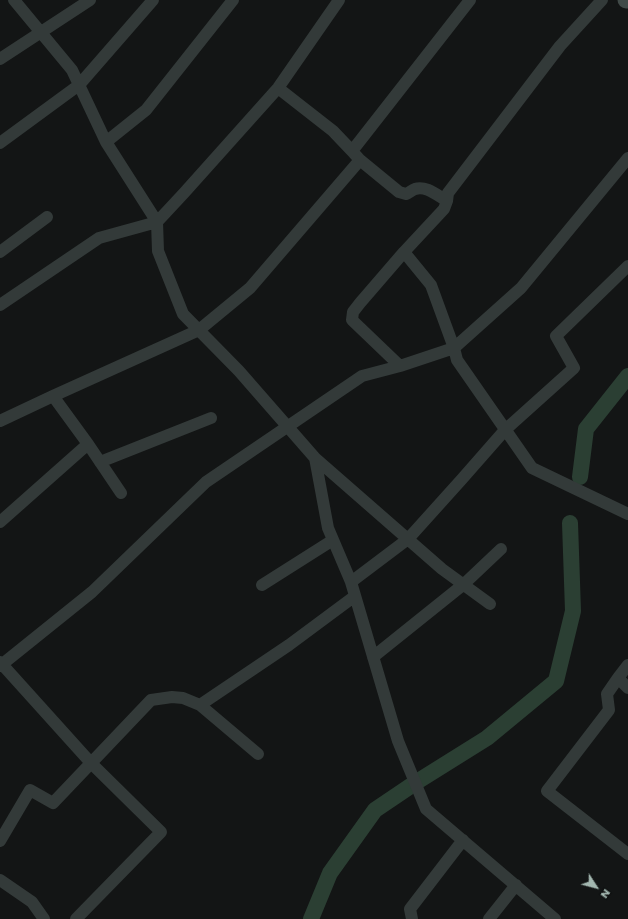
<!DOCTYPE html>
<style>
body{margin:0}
#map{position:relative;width:628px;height:919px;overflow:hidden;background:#131515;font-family:Poppins,sans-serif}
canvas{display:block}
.north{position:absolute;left:576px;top:867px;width:40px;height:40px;-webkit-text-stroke:3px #0e1010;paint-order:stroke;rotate:126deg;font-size:11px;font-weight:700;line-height:16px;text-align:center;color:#a3b7b0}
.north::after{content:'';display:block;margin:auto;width:14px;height:18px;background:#a3b7b0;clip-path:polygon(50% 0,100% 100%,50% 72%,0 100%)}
</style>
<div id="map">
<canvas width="628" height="919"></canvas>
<div class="north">N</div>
</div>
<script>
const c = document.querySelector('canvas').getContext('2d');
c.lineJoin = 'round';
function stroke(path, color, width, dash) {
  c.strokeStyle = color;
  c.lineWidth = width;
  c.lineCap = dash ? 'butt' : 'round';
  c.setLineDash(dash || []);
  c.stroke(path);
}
const canal = new Path2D(`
 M580,477L586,429L628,376
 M311,919L330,873L375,810L415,783L487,738L556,681L573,611L570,523`);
const street = new Path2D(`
 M14,0L72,70L106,142L157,222L158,251L183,314L239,371L315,458L442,569L490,604
 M0,59L90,0
 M278,88L333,131L352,151
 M106,142L146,110L233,0
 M0,143L79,85L153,0
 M447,201C438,196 426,185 415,189C412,190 409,193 406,194L399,192L360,160L352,151L470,0
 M0,252L47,217
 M404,252L431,285L454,348L457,360L532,468L628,514
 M0,305L99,238L157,222L184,193L278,88L339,0
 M400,366L352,320L353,312L360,303L404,252L444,209L447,201L448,193L560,46L602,0
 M53,396L88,444L121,493
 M0,421L53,396L199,330L250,288L360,160
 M315,458L328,528L351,582L398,741L426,809L555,919
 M100,462L211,418
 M0,522L88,444
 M351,582L408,539L462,479L505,430L574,368L556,336L628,266
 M262,585L333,540
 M373,657L464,584L501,549
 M0,662L91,763L161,832L76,919
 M628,665L618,678L607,694L609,710L547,791L628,854
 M0,666L92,592L206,482L362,376L400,366L454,348L521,288L628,158
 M618,678L628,688
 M200,705L289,645L355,596
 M0,841L30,790L53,803L151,700L172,697L183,698L200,705L258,754
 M0,880L32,902L44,919
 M412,919L410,909L463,840
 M489,919L516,885`);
const secondary = new Path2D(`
 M626,0H628`);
stroke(canal, '#2b3f33', 16);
stroke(street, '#333a39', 12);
stroke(secondary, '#414a48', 17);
</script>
